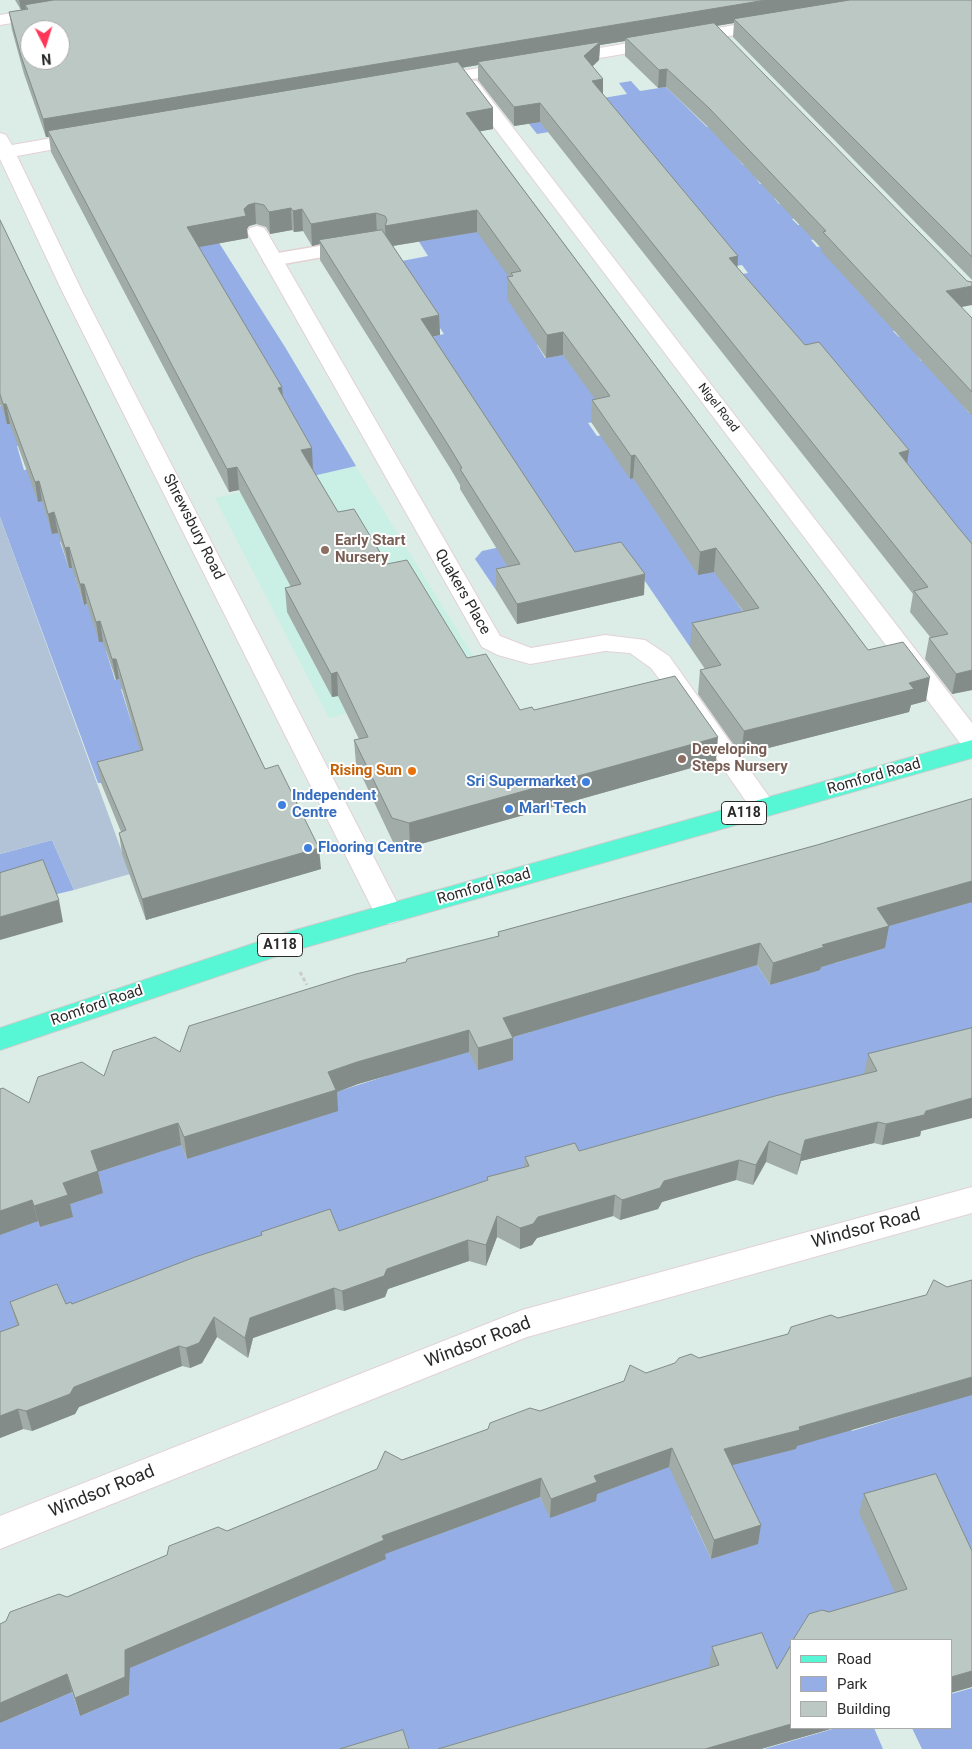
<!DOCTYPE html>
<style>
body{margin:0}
#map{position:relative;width:972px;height:1749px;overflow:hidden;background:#dbede6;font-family:Roboto,sans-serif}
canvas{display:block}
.legend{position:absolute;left:790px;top:1639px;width:162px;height:90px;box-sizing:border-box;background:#fff;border:1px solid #aaa;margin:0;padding:6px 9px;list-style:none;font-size:15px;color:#2a2a2a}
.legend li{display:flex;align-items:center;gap:10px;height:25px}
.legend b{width:25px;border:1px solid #aaa}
.north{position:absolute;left:20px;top:20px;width:50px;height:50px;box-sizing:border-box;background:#fff;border:1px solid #aaa;border-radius:50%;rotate:175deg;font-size:14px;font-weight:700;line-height:20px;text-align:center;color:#2a2a2a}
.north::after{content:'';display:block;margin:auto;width:18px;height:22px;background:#ff3658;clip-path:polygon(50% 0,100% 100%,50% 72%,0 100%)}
</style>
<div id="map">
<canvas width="972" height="1749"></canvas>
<ul class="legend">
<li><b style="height:6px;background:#57f6d4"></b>Road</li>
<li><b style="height:14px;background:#95afe6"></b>Park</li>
<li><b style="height:14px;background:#bbc8c3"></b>Building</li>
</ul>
<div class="north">N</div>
</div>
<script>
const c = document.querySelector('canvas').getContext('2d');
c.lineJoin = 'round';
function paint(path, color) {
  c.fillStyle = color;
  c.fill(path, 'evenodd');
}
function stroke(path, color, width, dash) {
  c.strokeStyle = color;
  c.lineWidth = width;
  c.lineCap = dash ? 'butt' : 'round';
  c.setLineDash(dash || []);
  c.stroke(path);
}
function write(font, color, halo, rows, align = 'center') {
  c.font = font + ' Roboto,sans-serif';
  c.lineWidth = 4;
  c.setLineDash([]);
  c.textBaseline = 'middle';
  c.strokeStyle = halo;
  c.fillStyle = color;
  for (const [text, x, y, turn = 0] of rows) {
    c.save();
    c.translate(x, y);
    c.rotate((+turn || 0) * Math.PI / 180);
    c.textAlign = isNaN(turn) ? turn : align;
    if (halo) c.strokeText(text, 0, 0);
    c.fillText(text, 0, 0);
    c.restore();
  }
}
const education = new Path2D(`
 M356,466L486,677L329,718L215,498Z`);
const green = new Path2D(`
 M631,81L640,91L666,87L707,127H711L743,165L747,164L760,184L765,183L778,197L774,198L779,204H783L796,218L792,219L798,225H802L816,239L811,240L817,247L822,246L899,329L893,331L899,337L904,336L921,361H926L969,413H972V582L704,281L748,273L742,265L730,267L595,124L537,134L511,101L603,98L627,94L619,83Z
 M390,125L576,337L537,345L545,358L563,355L631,415L588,423L597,436L609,434L648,475L753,626L690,647L634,565L496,590L475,559L482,551L550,536L423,339L444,334L438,325L375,266L428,256L411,229L202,216L285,347L356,466L274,485L102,163Z
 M33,400L28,421L50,440L17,446L24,470L62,463L76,495L52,534L91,527L94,536L60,542L69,568L106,561L109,570L75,577L84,605L122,598L100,642L139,634L106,651L115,680L156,672L159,681L121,689L131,721L150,762L101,783H98L0,517V406Z
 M52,840L74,890L53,895L0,901V854Z
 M972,901V1048L31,1364L0,1355V1229L29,1195L40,1227L72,1217L68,1205L95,1173L162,1151L166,1108L187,1159L330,1094L386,1076L371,1042L503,1040L530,1032L513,999L738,936L770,985L820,969L822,945L835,963L884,948L888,926Z
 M972,1394V1589L800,1640H791V1667L496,1749H0V1723L72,1692L80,1716L129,1695L130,1668L148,1660L358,1501L398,1549L540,1497L551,1518L586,1480L676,1465L796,1449L783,1421L849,1424L852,1431ZM691,1516L757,1544L711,1559Z
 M972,1688V1749H922L912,1728H951V1694Z
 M836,1728H874L883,1749H764Z`);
const cemetery = new Path2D(`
 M0,517L130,874L74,890L52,840L0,854Z`);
const path = new Path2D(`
 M300,972L307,985`);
const lane = new Path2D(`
 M355,240L362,242L364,246L362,250L272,266L265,264L263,260L265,256L272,254Z`);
const street = new Path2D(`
 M47,7L53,8L55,12L53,16L0,25V15Z
 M770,19L776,20L778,24L776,28L564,64L558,63L555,59L558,55L564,54Z
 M514,62L520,63L523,67L520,71L431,86L425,85L422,81L425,77L431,76Z
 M471,80L477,81L972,723V750L963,747L465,89L462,85L465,81Z
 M87,132L93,134L96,138L93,142L17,156L83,293L403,914L399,921L389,924L379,921L375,914L63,293L0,159V133L6,135L12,145Z
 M257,226L264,228L267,232L500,636L531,648L605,635L645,640L669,656L772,801L776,807L772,813L763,816L754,813L678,703L651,668L630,653L605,651L530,664L498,655L482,647L247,232L250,228Z
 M972,1187V1213L527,1337L0,1549V1516L522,1310Z`);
const primary = new Path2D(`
 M972,740V758L292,951L0,1050V1028L285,933Z`);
const wall = new Path2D(`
 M15,0H972V280L733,37L734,23L716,26L961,307L972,318V416L821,251V248L708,127L666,87L658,88L625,56V41L600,45L599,60L592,66L603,79V94L737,267L907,463L972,690L952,694L925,659L929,638H931L910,612L913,594L540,122L514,126L478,80V65L462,68L493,108V129L480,131L868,650L926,701L911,705L909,712L741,755L698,694L700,670L705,669L690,647L692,623L743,611L714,572L698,575L633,478L630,479L591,422L592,400L595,399L563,355L546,358L507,299V277H509L477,232L393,246L439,315L440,335L433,336L575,552L644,595L517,624L496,590V569L508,567L460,489V485L450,468L320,260V244L312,246L303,231L294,232L292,230L270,234L266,227L256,224L249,226L247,229L248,238L199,247L282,387L283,397L313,470L338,512L387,564L467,658L520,710H534L716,761L410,847L393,842L356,764L354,740L359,739L338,696L332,697L287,612L285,588L291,587L239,490L229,492L51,152L49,137H46L24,74L12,30L9,12L21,10Z
 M0,220L265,769L321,869L146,920L122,854L119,833L121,832L101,783L97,762L140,751L119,679L116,680L103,642H99L87,604L84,605L72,568H69L58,533L52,534L42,501L38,502L10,424H7L1,405L0,406Z
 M972,799V902L889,926L885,948L821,967L820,970L770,985L757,965L513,1037V1060L478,1070L469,1052L358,1084L337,1092L338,1111L187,1159L181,1145L98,1172L103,1193L70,1204L73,1217L40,1227L38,1221L0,1235L29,1103L104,1076L180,1052L406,962L498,936V932L817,845Z
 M868,1054L921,1131L920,1136L882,1145L874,1143L801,1161L797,1175L766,1162L753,1185L736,1180L662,1202L658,1209L620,1220L613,1216L537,1238L532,1245L520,1249L497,1237L486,1266L469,1261L388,1289L385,1297L344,1311L336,1309L253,1338L248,1358L217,1337L202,1363L190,1368L182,1366L79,1407L75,1414L45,1426L32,1431L23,1429L0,1438V1332L17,1326L10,1302L72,1304L262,1235L261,1232L339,1231L487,1180V1177L524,1167L525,1157L579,1151L864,1074Z
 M947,1287L797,1446L796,1449L732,1465L758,1544L711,1559L669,1467L597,1494L596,1501L550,1518L540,1497L385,1554L386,1559L130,1668L129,1695L80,1716L72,1692L0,1723L67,1597L227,1531L402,1460L646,1373L699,1358L788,1334L838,1318L926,1295Z
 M936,1474L951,1693L829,1612L895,1593L859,1513L864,1494Z
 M712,1647L791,1728H834L761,1749H438L710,1667L709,1665Z`);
const shadedWall = new Path2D(`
 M19,0H82L25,5L26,9L21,10Z
 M766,0H872L734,19V23L629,40L626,38L625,41L600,45L599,60L584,75L478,62V65L51,137L48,131L49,137H46L43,119Z
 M667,69L666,87L658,88L659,70Z
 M603,79V98L592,81Z
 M540,103V122L514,126V107Z
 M493,108V129L466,134V113Z
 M255,203L256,224L249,226L247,229L248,238L189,249L187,227L244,209L248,205Z
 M291,208L292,230L270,234L269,212Z
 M302,209L303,231L294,232L293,211Z
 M477,210V232L386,247L385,226Z
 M376,213L377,235L319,240L320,244L312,246L311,224Z
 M738,256L737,275L729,258Z
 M972,286V305L942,311L946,291Z
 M439,315L440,335L422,339L421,319Z
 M563,332V355L546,358L547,335Z
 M282,387L284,410L278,388Z
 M3,404H6L10,424H7Z
 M312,448L313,471L301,450Z
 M909,450L906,471L899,453Z
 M635,455L633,478L630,479L631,456Z
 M237,467L239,490L229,492L227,469Z
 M39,481L42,501L38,502L35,482Z
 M54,512L58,533L52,534L48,514Z
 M69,547L72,568H69L65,548Z
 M716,548L714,572L698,575L700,552Z
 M645,574L644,595L517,624V604Z
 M80,584H84L87,604L84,605Z
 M100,621L103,642H99L96,622Z
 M112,659H116L119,679L116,680Z
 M972,670V690L952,694L956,674Z
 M337,672L338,696L332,697L331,674Z
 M930,677L926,701L911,705L909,712L741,755L744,731L909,683Z
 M718,737L716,761L410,847L409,823Z
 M319,848L321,869L146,920L142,899Z
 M972,881V902L889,926L885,948L821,967L820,970L770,985L773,963L822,945L877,908Z
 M59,900L63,922L0,940V917Z
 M760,943L757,965L503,1040V1018Z
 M469,1030V1052L358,1084L337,1092L338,1111L187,1159L184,1137L328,1072L357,1062Z
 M513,1038V1060L478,1070V1048Z
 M972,1098V1118L921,1131L920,1136L882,1145L886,1124L926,1111Z
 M878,1122L874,1143L801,1161L797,1175L801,1155L805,1140Z
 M178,1123L181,1145L98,1172L103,1193L70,1204L73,1217L40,1227L34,1206L63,1183L91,1151Z
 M769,1141L766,1162L753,1185L756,1165Z
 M739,1160L736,1180L662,1202L658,1209L620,1220L622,1200L664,1181Z
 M615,1195L613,1216L537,1238L532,1245L520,1249V1228L538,1217Z
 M32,1200L38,1221L0,1235V1211Z
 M497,1216V1237L486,1266V1245Z
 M468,1240L469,1261L388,1289L385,1297L344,1311L342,1291L387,1269Z
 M334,1288L336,1309L253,1338L248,1358L245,1338L250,1318Z
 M214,1317L217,1337L202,1363L190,1368L186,1348Z
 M179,1346L182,1366L79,1407L75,1414L32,1431L26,1411L74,1387Z
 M972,1377V1395L797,1446L796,1449L721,1468L724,1449Z
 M18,1409L23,1429L0,1438V1416Z
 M672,1448L669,1467L597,1494L596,1501L550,1518L551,1499L594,1476Z
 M541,1478L540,1497L385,1554L386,1559L130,1668L129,1695L80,1716L75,1698L125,1650L382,1536Z
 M761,1525L758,1544L711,1559L714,1540Z
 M972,1671V1687L951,1693V1677Z
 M67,1674L72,1692L0,1723V1703Z
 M791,1724V1728H834L761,1749H705Z`);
const building = new Path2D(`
 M54,0H766L43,119L21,56L9,12L28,9L25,5ZM30,30H60V60H30Z
 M850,0H972V257L734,19Z
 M714,23L967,281L972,282V286L946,291L972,318V392L823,232L826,231L709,108L667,69L659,70L626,38Z
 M600,42L584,56L603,79L592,81L738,256L729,258L805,345L819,342L909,450L899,453L957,526L972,544V670L956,674L929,638L948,634L914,591L928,587L540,103L514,107L478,62Z
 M458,62L493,108L466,113L868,650L903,642L930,677L909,683L914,689L744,731L700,670L721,665L692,623L759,608L716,548L700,552L635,455L631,456L592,400L610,396L563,332L547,335L507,277L513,276L511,273L521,271L477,210L385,226L387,220L385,216L376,213L311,224L302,209L293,211L291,208L269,212L264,205L255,203L248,205L244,209L246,216L187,227L282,387L278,388L312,448L301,450L338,512L354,509L387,564L407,560L467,658L486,654L520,710L532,707L534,710L675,676L718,737L409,823L392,818L354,740L368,737L337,672L331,674L285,588L301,584L237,467L227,469L48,131Z
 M0,220L265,769L278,765L319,848L142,899L119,833L126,830L97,762L143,750L116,659H112L100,621L96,622L84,584H80L69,547L65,548L54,512L48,514L39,481L35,482L6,404H3L0,394Z
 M382,230L439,315L421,319L575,552L621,542L645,574L517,604L496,569L520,564L460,469L462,468L450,448L319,240Z
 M972,799V881L877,908L889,926L822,945L824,947L773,963L760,943L503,1018L513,1038L478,1048L469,1030L357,1062L328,1072L336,1090L184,1137L178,1123L91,1151L98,1171L63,1183L68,1195L34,1206L32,1200L0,1211V1089L3,1088L29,1103L38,1077L82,1062L104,1076L113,1051L155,1037L180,1052L189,1026L356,974L406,962L407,959L499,936L498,932L817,845Z
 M43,860L59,900L0,917V873Z
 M972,1028V1098L926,1111L924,1115L886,1124L878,1122L805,1140L801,1155L769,1141L756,1165L739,1160L664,1181L660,1188L622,1200L615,1195L538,1217L533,1224L520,1228L497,1216L486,1245L468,1240L387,1269L384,1276L342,1291L334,1288L250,1318L245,1338L214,1317L199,1343L186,1348L179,1346L74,1387L70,1394L26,1411L18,1409L0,1416V1332L19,1325L10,1302L57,1284L66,1304L71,1302L72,1304L195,1257L262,1235L261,1232L330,1209L339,1231L488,1180L487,1177L529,1166L525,1157L575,1143L579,1151L775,1096L877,1071L868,1054Z
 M934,1280L947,1287L972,1280V1377L799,1427L800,1430L724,1449L761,1525L714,1540L672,1448L594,1476L597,1482L551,1499L541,1478L382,1536L384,1540L125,1650V1677L75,1698L67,1674L0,1703V1624L6,1621L10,1612L59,1594L67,1597L167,1555L169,1546L218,1527L227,1531L377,1469L385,1451L402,1460L488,1429L490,1423L530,1408L540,1411L624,1381L630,1365L646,1373L675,1363L679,1358L691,1354L699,1358L788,1334L791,1327L831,1315L838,1318L926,1295Z
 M936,1474L972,1551V1671L951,1677V1640H793L809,1614L822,1610L829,1612L907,1589L864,1494Z
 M762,1633L777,1669L791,1645V1724L705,1749H438L719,1665L712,1647Z
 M403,1730L409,1749H340Z`);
const markers = [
 [325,550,5,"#8d6e63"],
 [682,759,5,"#8d6e63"],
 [412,771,5,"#e8710a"],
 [586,782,5,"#3f7fe0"],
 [282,805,5,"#3f7fe0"],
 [509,809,5,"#3f7fe0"],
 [308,848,5,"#3f7fe0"]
];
const farStreetnames = [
 ["Nigel Road",718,408,52]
];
const shields = [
 [744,813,45],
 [280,945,45]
];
const shieldNames = [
 ["A118",744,813],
 ["A118",280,945]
];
const streetNames = [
 ["Shrewsbury Road",193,527,63],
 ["Quakers Place",462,592,60],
 ["Romford Road",874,777,-16],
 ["Romford Road",484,887,-16],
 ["Romford Road",97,1006,-19]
];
const educationNames = [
 ["Early Start",335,541],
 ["Nursery",335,558],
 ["Developing",692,750],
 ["Steps Nursery",692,767]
];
const foodNames = [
 ["Rising Sun",402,771]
];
const shopNames = [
 ["Sri Supermarket",576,782,"right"],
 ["Independent",292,796],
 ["Centre",292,813],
 ["Marl Tech",519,809],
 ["Flooring Centre",318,848]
];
const nearStreetnames = [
 ["Windsor Road",866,1229,-15],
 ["Windsor Road",478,1343,-21],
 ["Windsor Road",102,1492,-22]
];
paint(education, '#caefe4');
paint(green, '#95afe6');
paint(cemetery, '#b2c3d7');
stroke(lane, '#e4d1d4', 3);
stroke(street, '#e4d1d4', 2);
stroke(primary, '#ccc', 2);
stroke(path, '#ccc', 3, [4, 2.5]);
paint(lane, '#fff');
paint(street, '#fff');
paint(primary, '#57f6d4');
paint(wall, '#a1aca8');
paint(shadedWall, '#838c88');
paint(building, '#bbc8c3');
stroke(building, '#838c88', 1);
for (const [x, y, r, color] of markers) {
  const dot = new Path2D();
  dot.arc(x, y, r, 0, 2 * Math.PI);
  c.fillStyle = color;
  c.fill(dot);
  stroke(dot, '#fff', 2);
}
write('12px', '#2a2a2a', '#fff', farStreetnames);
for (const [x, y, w] of shields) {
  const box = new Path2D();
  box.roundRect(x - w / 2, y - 11.5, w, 23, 4);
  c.fillStyle = '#fff';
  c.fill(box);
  stroke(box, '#2a2a2a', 1);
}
write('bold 14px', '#2a2a2a', null, shieldNames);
write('15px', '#2a2a2a', '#fff', streetNames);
write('bold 15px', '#785e54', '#fff', educationNames, 'left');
write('bold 15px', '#c56008', '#fff', foodNames, 'right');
write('bold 15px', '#366cbe', '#fff', shopNames, 'left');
write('18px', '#2a2a2a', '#fff', nearStreetnames);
</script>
